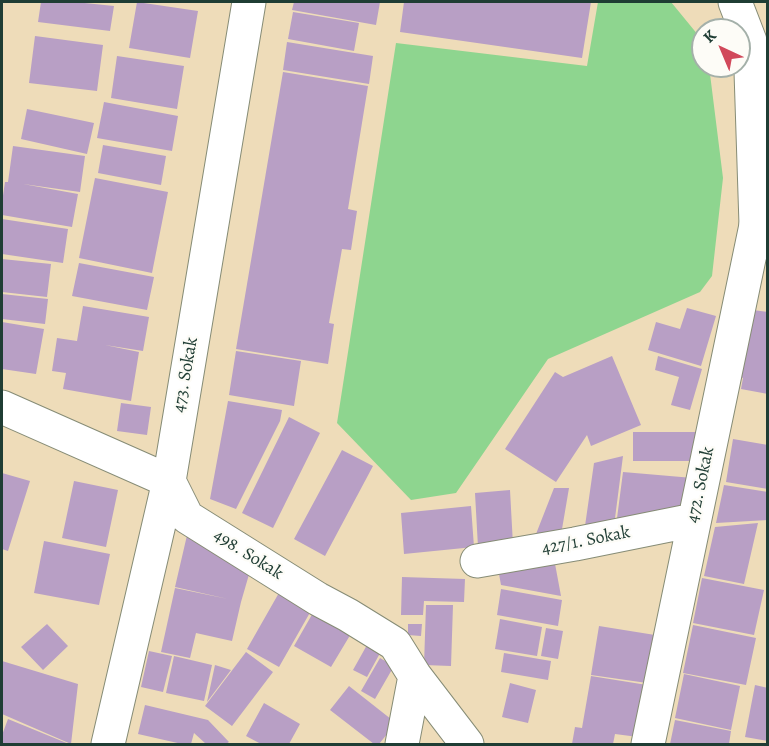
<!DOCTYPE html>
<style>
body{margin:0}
#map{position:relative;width:769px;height:746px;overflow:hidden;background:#eedcb9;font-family:Alegreya,serif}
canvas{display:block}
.frame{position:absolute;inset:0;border:3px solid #1f3d34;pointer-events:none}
.north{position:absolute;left:691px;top:18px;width:60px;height:60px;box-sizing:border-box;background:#fdfcf7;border:2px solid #a4b0a9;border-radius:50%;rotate:316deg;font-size:16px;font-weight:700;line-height:24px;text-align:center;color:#1f3d34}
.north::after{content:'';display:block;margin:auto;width:21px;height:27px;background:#d1495b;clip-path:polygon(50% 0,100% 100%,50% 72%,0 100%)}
</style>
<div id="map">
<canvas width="769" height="746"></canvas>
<div class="frame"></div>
<div class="north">K</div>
</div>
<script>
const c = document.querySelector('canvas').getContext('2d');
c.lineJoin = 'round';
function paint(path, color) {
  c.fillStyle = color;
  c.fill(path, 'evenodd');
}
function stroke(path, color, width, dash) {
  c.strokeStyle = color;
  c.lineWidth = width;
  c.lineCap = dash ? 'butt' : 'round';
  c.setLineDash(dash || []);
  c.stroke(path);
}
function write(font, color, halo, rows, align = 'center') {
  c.font = font + ' Alegreya,serif';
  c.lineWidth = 4.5;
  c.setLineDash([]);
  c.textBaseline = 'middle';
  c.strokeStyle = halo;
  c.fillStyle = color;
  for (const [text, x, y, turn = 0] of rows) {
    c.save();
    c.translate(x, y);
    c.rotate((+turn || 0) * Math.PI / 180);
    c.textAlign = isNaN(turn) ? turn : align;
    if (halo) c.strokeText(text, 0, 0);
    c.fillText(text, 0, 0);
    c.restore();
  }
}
const green = new Path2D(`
 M598,2H671L703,41V66H709L723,178L712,276L700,292L548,359L456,493L411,500L337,423L396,43L587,66Z`);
const building = new Path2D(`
 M41,2H75L114,6L110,31L38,22Z
 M137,2L198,11L190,58L129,48Z
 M294,2H380L376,25L292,10Z
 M404,2H591L582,58L400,32Z
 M293,12L359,23L354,51L288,39Z
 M35,36L103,45L97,91L29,83Z
 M287,42L373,56L369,84L283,70Z
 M117,56L184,66L177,109L111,98Z
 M283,72L368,86L348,209L357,211L351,250L342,249L329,323L334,324L328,364L236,349Z
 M104,102L178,116L172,151L97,138Z
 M27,109L94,123L87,154L21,139Z
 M103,145L166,156L161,185L98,173Z
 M13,146L85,156L80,192L23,184L78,194L72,227L2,215V202L5,182H8Z
 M95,178L168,192L152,273L79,258Z
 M2,219L68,229L63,263L2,254Z
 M2,259L51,264L47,297L2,292Z
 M79,263L154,277L147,310L72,296Z
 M2,294L48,299L45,324L2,319Z
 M83,306L149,317L143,351L105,345L139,352L131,401L63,389L66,373L52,371L57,338L77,341Z
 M687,308L716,316L701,366L648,350L656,322L680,329Z
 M753,310L768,312V394L741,389L743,378L740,377Z
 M2,322L44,329L36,374L2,369Z
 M236,351L301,361L294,406L229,395Z
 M612,356L641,425L591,446L587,435L556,482L505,449L555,372L563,377Z
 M658,356L702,369L690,410L671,405L679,377L655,370Z
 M228,401L282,410L280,421L236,509L210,499Z
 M121,403L151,407L147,435L117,431Z
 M289,417L320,433L273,528L242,513Z
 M633,432H695V461H633Z
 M733,439L768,445V489L726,482Z
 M342,450L373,466L325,556L294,539Z
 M623,456L614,526L584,533L594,463Z
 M623,472L693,478L686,513L616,526Z
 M2,473L30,481L8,551L2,549Z
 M74,481L118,490L106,547L62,538Z
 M724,485L768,492V520L716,523Z
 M554,488H569L561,535L536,534Z
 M510,490L513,545L478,547L475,493Z
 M471,506L474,547L404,554L401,513Z
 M758,523L744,584L704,576L715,527Z
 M188,531L250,571L241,602L232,641L196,633L190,658L161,652L175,588L228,599L175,587Z
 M44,541L110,554L99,605L34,593Z
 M553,553L561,596L501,585L497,563Z
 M402,577L465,579L464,602L424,601L423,615H401Z
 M702,578L764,590L754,635L693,623Z
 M501,589L562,600L558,626L497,615Z
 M280,591L312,609L279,667L247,649Z
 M426,605H453L451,666L424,665Z
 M314,611L352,632L331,667L294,646Z
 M500,619L542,627L537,656L495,649Z
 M47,624L68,646L43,670L21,647Z
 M408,624H422L421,636L408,635Z
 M693,625L756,638L746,685L683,673Z
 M599,626L655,635L647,683L591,675Z
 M546,628L563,631L558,659L541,656Z
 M372,636L385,644L367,677L353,670Z
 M149,651L172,656L163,692L141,687Z
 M246,652L273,672L232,726L205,706Z
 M504,653L551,661L548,680L501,672Z
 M174,656L212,665L204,701L166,693Z
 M380,658L394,666L375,699L361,691Z
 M2,661L78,684L71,744L2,714Z
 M215,665L231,670L207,702Z
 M684,674L740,686L731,730L675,718Z
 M591,676L647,685L638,737L615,734L613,744H572L575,727L582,728Z
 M510,683L536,690L528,723L502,717Z
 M755,685L768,688V741L745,737Z
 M349,686L396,723L379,744H374L330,710Z
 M264,703L300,724L289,744H261L246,736Z
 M145,705L208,720L229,742L226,744H206L194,733L191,744H182L138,734Z
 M8,719L69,744H2V735Z
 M675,720L731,731L729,744H670Z`);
const street = new Path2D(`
 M2,407L169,481L187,517L318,599L348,615L395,644L415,676L467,744
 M477,561L575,544L694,520
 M108,744L169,481L249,2
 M402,744L415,676
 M648,744L756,225`);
const secondary = new Path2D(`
 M735,2L750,41L756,225L768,243`);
const streetNames = [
 ["473. Sokak",186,375,-80],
 ["472. Sokak",701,485,-78],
 ["427/1. Sokak",586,541,-11],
 ["498. Sokak",248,555,32]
];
paint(green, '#8ed58f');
paint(building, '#b89fc5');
stroke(street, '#868c76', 35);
stroke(secondary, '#868c76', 35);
stroke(street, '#fff', 33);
stroke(secondary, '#fff', 33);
write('18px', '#1f3d34', '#fdfcf7', streetNames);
</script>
